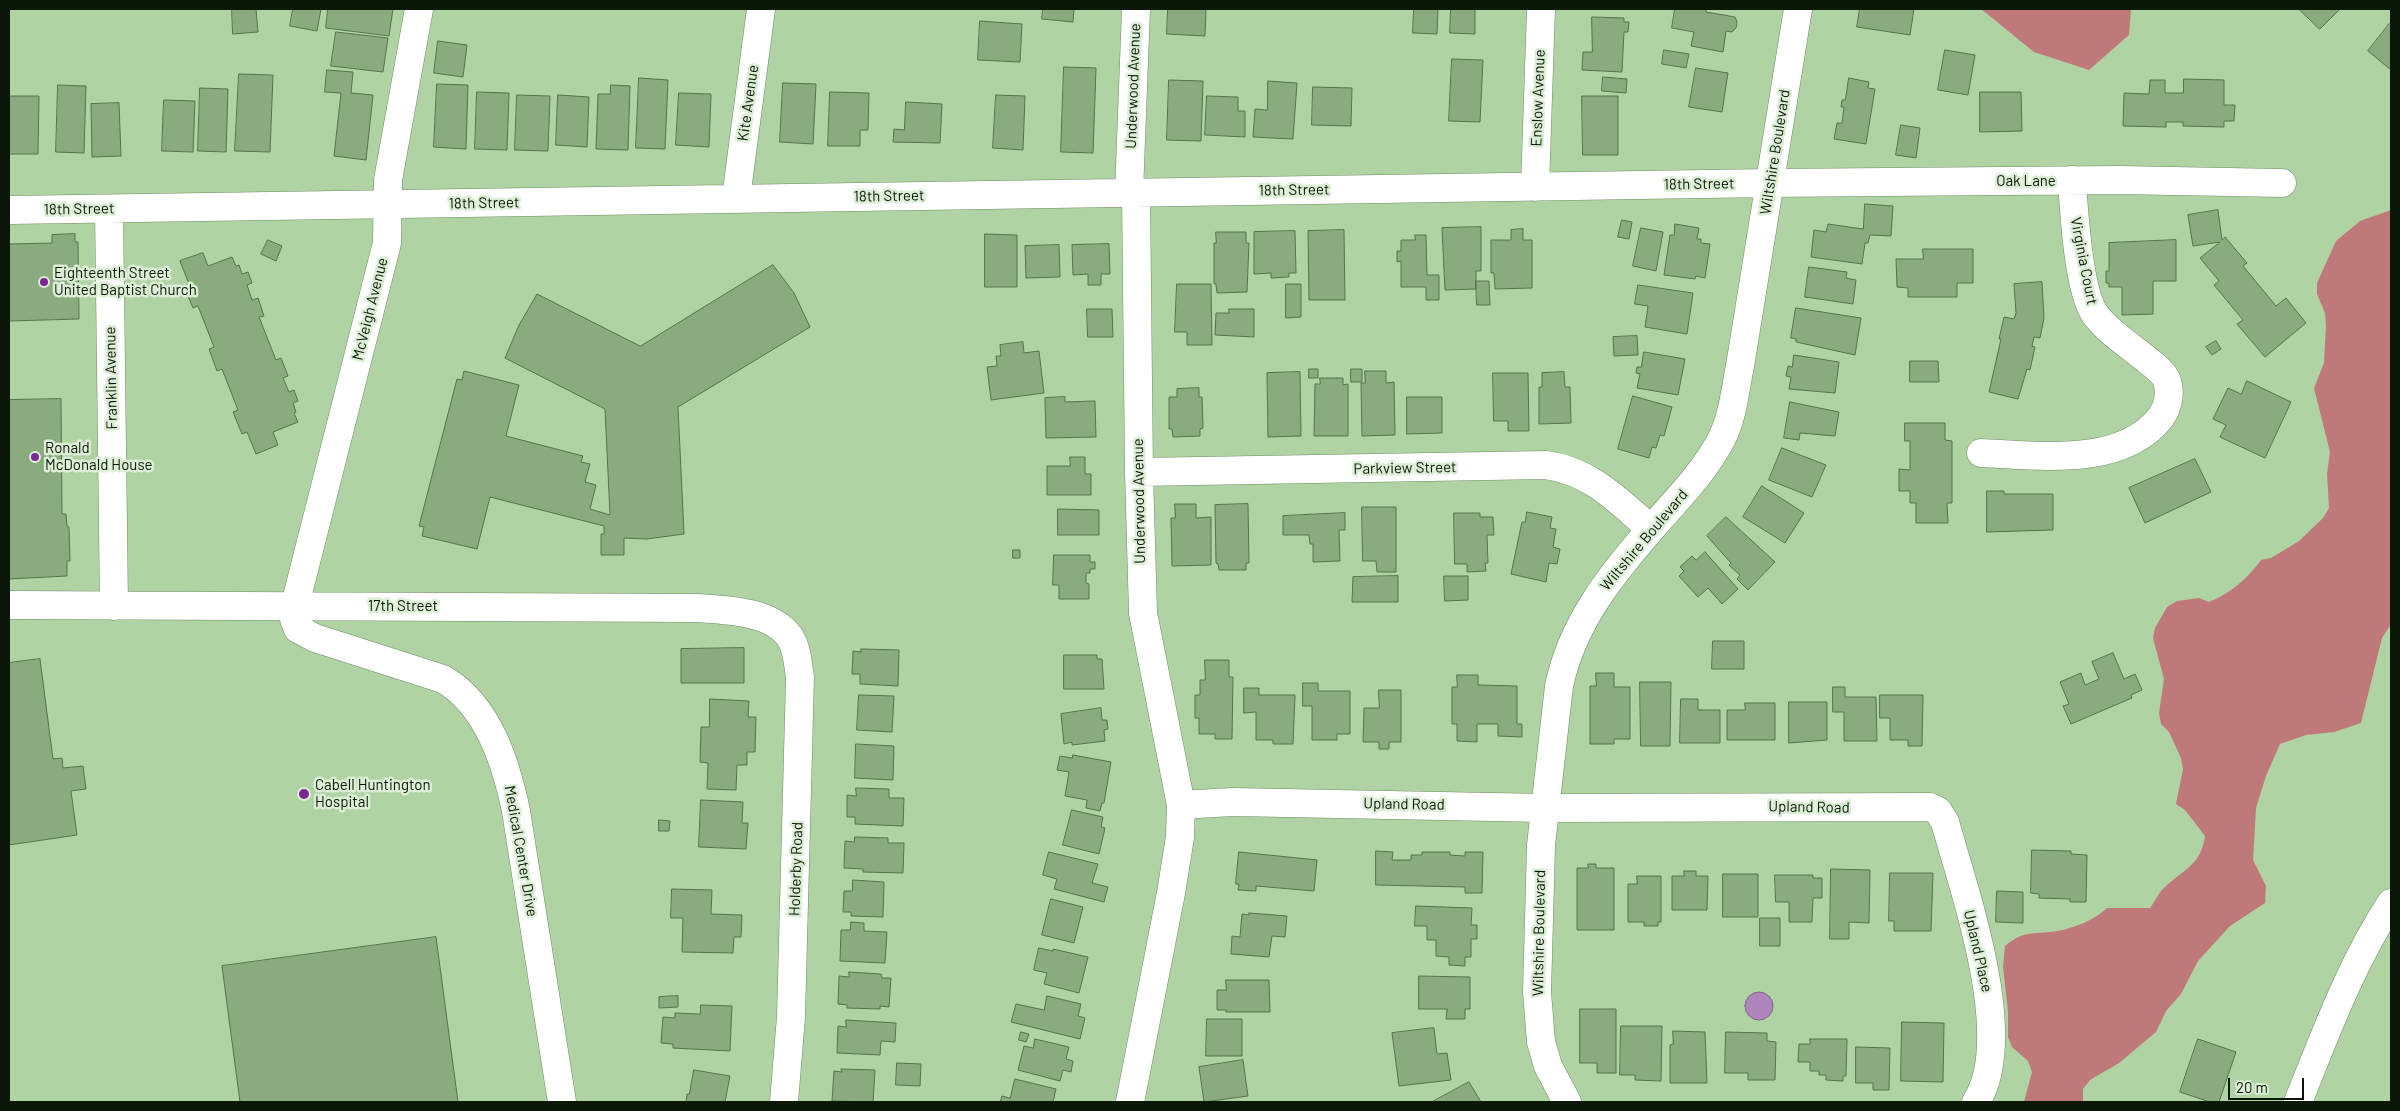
<!DOCTYPE html>
<style>
body{margin:0}
#map{position:relative;width:2400px;height:1111px;overflow:hidden;background:#b0d3a4;font-family:Barlow,sans-serif}
canvas{display:block}
.frame{position:absolute;inset:0;border:10px solid #0c1807;pointer-events:none}
.scale{position:absolute;left:2228px;top:1078px;width:76px;height:22px;box-sizing:border-box;border:2px solid #0c1807;border-top:0;padding-left:6px;font-size:15px;line-height:18px;white-space:nowrap;color:#0c1807;-webkit-text-stroke:4px #dceed6;paint-order:stroke}
</style>
<div id="map">
<canvas width="2400" height="1111"></canvas>
<div class="frame"></div>
<div class="scale">20 m</div>
</div>
<script>
const c = document.querySelector('canvas').getContext('2d');
c.lineJoin = 'round';
function paint(path, color) {
  c.fillStyle = color;
  c.fill(path, 'evenodd');
}
function stroke(path, color, width, dash) {
  c.strokeStyle = color;
  c.lineWidth = width;
  c.lineCap = dash ? 'butt' : 'round';
  c.setLineDash(dash || []);
  c.stroke(path);
}
function write(font, color, halo, rows, align = 'center') {
  c.font = font + ' Barlow,sans-serif';
  c.lineWidth = 5;
  c.setLineDash([]);
  c.textBaseline = 'middle';
  c.strokeStyle = halo;
  c.fillStyle = color;
  for (const [text, x, y, turn = 0] of rows) {
    c.save();
    c.translate(x, y);
    c.rotate((+turn || 0) * Math.PI / 180);
    c.textAlign = isNaN(turn) ? turn : align;
    if (halo) c.strokeText(text, 0, 0);
    c.fillText(text, 0, 0);
    c.restore();
  }
}
const forest = new Path2D(`
 M1981,9H2131L2129,35L2089,70L2034,52Z
 M2391,210V624L2382,638L2361,723L2334,732L2306,735L2280,744L2266,776L2256,808L2253,860L2266,886L2265,903L2230,926L2198,961L2181,994L2166,1011L2156,1032L2119,1063L2090,1080L2083,1089V1102H2024L2032,1072L2028,1061L2012,1047L2008,1037V1012L2003,967L2005,946C2025,929 2035,935 2057,931C2074,928 2095,920 2107,908H2150C2155,902 2158,893 2164,888C2182,870 2201,866 2205,836L2185,810L2176,804L2183,769L2181,758L2169,732L2161,724L2159,713L2164,679L2153,638L2155,628L2167,607L2177,601L2199,598L2209,602C2231,593 2247,579 2261,560L2271,558L2299,541L2323,518L2329,508L2327,474L2330,452L2314,388L2324,363L2326,325L2325,313L2317,294V283L2336,241L2360,221Z`);
const water = new Path2D(`
 M1745 1006a14 14 0 1 1 28 0a14 14 0 1 1-28 0Z`);
const building = new Path2D(`
 M232,9H256L258,32L233,34Z
 M293,9H321L317,31L290,26Z
 M328,9H393L389,36L326,28Z
 M1043,9H1074L1073,22L1042,19Z
 M1168,9H1206L1205,36L1167,34Z
 M1414,9H1438L1437,34L1413,33Z
 M1451,9H1475V34L1450,33Z
 M1675,9H1706V12L1735,17L1737,22L1736,28L1732,32L1726,31L1723,52L1691,46L1694,32L1672,28Z
 M1860,9H1914L1910,35L1857,27Z
 M2299,9H2340L2320,29Z
 M1592,17L1624,18V22H1629L1628,32H1624L1622,72L1582,70L1583,52H1592Z
 M980,21L1022,24L1020,62L978,60Z
 M2390,23L2391,24V70L2368,51Z
 M336,32L388,38L383,72L331,66Z
 M438,41L467,45L463,77L434,73Z
 M1664,50L1689,54L1686,68L1662,64Z
 M1945,50L1975,55L1968,95L1938,90Z
 M1452,59L1483,60L1480,122L1449,121Z
 M1064,67L1096,68L1093,153L1061,152Z
 M1696,68L1728,73L1722,112L1689,107Z
 M327,70L353,72L351,93L373,95L366,160L334,156L341,93L325,92Z
 M239,74L273,75L270,152L235,151Z
 M1603,77L1627,79L1626,93L1602,91Z
 M639,78L668,80L665,149L636,148Z
 M1849,78L1869,82L1868,88L1875,89L1866,144L1834,139L1837,123H1842L1844,107H1841L1842,100H1845Z
 M2184,79L2224,80V105H2235L2234,121H2224V127L2183,126V122H2166V127L2123,126L2124,93L2149,94L2150,80H2165V93H2183Z
 M1169,80L1203,81L1201,141L1167,140Z
 M1268,81L1297,83L1293,139L1253,137L1255,109L1267,110Z
 M783,83L816,84L813,144L780,142Z
 M437,84L468,85L466,149L434,147Z
 M58,85L86,86L84,153L56,152Z
 M611,85L630,86L628,150L596,149L598,94H610Z
 M1313,87L1352,88L1351,126L1312,125Z
 M200,88L228,89L226,152L198,151Z
 M477,92L509,93L507,150L475,149Z
 M830,92L869,93L868,130H860V146H828Z
 M1980,92H2021L2022,131L1980,132Z
 M679,93L711,94L709,147L676,145Z
 M517,95L550,96L548,151L515,150Z
 M558,95L589,97L587,147L556,145Z
 M996,95L1025,96L1023,150L993,148Z
 M9,96H39L38,154H9Z
 M1207,96L1238,97V111H1245V137L1205,135Z
 M1582,96H1618V155H1583Z
 M164,100L195,101L193,152L162,151Z
 M906,102L942,104L940,143L893,142L894,129L904,130Z
 M119,103L121,156L92,157L91,104Z
 M1901,125L1920,128L1916,158L1896,155Z
 M1865,204L1893,206L1891,236L1870,235L1868,243H1865L1862,264L1811,257L1814,230L1826,232L1828,224L1863,229Z
 M2218,210L2222,240L2225,237L2247,263L2243,266L2276,306L2286,298L2306,323L2265,357L2237,324L2243,320L2214,285L2219,281L2200,258L2220,242L2193,246L2188,215Z
 M1622,220L1632,222L1629,239L1618,237Z
 M1675,224L1699,228L1697,239H1701V243L1710,244L1705,278L1696,276L1695,279L1664,275L1670,235H1674Z
 M1481,227V271H1476V289L1445,290L1442,228Z
 M1641,228L1663,232L1656,271L1633,266Z
 M1523,229V240H1532V288L1495,289L1494,273H1491V240H1511V230Z
 M1344,230L1345,300H1309L1308,231Z
 M1295,231L1296,273H1289V277L1271,278V273L1254,274V232Z
 M1216,232H1246V243H1249L1247,292L1217,293L1216,284H1214V243H1216Z
 M75,234V242H78L79,319L9,321V244L52,243V235Z
 M985,234L1017,235V287H985Z
 M1415,235H1426L1427,275H1439V300H1426V287H1401V261L1397,262V251H1401V240H1415Z
 M268,240L282,246L276,261L261,254Z
 M2176,240V281H2153V314L2122,315V287H2109V283H2106V271H2109V243Z
 M1109,244L1110,274H1101V285H1088V274L1073,275L1072,245Z
 M1059,245L1060,277L1026,278L1025,246Z
 M1923,249H1973V283H1957V297H1908V288L1897,287L1896,259H1923Z
 M203,253L208,266L232,257L236,266L239,265L242,274L248,272L252,283L247,285L252,300L258,298L264,316L259,317L276,360L281,358L288,376L283,378L289,392L294,390L298,401L293,403L296,412L294,413L298,422L273,432L278,445L256,454L247,432L242,434L233,412L238,410L222,369L217,371L209,349L214,347L198,306L193,308L184,286L189,284L180,261Z
 M773,265L794,293L810,327L678,407L684,534L647,539L624,538V555H601V534H604V526L490,497L477,549L422,536L424,527L419,526L457,379L462,380L464,371L519,385L506,436L583,456L581,462L590,464L585,482L596,485L590,509L610,515L605,409L505,358L519,325L537,294L640,346Z
 M1809,267L1847,272L1846,278L1856,280L1853,304L1805,297Z
 M1476,281H1489L1490,305H1477Z
 M2042,282L2044,318L2040,338L2034,337L2032,346L2035,347L2030,370L2027,369L2018,399L1989,392L2001,339H1999L2004,317L2014,319L2016,313L2014,284Z
 M1177,284H1211L1212,345H1187V332H1175Z
 M1286,284H1301V317L1286,318Z
 M1638,285L1693,293L1687,334L1645,327L1648,306L1635,304Z
 M1796,308L1861,318L1855,355L1796,342V339L1791,338Z
 M1087,309H1112L1113,337H1088Z
 M1229,309H1254V337L1215,335L1216,313H1229Z
 M1637,336L1638,355L1614,356L1613,337Z
 M2216,341L2221,349L2212,355L2206,347Z
 M1023,342L1024,353L1039,351L1044,393L991,400L987,367L997,366L996,356H1001L1000,345Z
 M1644,352L1685,359L1678,395L1637,388L1640,374L1636,373L1637,367H1641Z
 M1794,355L1839,362L1835,393L1789,389L1791,377L1786,376L1788,366L1792,367Z
 M1910,361H1938L1939,382H1910Z
 M1309,369H1318V378H1309Z
 M1351,369H1362V382H1351Z
 M1365,371H1386V383L1394,382L1395,435L1362,436L1361,383H1365Z
 M1300,372L1301,436L1268,437L1267,373Z
 M1564,372L1565,387H1570L1571,423L1539,424V387H1542V373Z
 M1493,373H1528L1529,431H1508V421H1494Z
 M1320,378H1343V385L1348,384V436H1314L1315,384H1320Z
 M2247,381L2291,402L2265,458L2220,437L2226,425L2213,419L2228,388L2241,394Z
 M1199,388V397H1202L1203,428L1200,429V436L1173,437L1172,429H1169V397H1177V389Z
 M1633,396L1672,407L1664,436L1660,435L1656,448L1652,447L1649,458L1618,449Z
 M1065,397V402L1095,401L1096,437L1046,438L1045,398Z
 M1407,397H1442V433L1407,434Z
 M61,399L62,514H66L67,526L69,527L70,561H67V576L9,579V400Z
 M1790,402L1839,412L1835,436L1800,433L1799,440L1784,438Z
 M1905,423H1945V440L1952,441V503H1947L1948,523H1916V503H1910V491H1899V469L1910,470V441H1905Z
 M1782,448L1826,465L1812,497L1769,480Z
 M1070,457H1085V474H1091V495H1047V466H1070Z
 M2195,459L2211,492L2145,523L2129,488Z
 M1762,486L1804,513L1785,543L1743,517Z
 M1987,491H2004V494H2053V530L1987,532Z
 M1175,504H1196V518L1211,517V565L1172,566L1171,518H1175Z
 M1248,504L1249,563H1246V570H1219L1218,564L1216,563L1215,505Z
 M1362,507H1396V572H1377L1376,561H1363Z
 M1058,509L1099,510V535H1058Z
 M1527,512L1552,517L1550,528L1556,529L1553,547L1560,549L1557,564L1549,563L1546,582L1511,574L1522,522H1525Z
 M1345,513V530H1339L1340,561L1313,562V544H1310L1309,535H1283V516Z
 M1454,513H1480V517H1493L1494,535H1487L1488,563H1485L1486,571L1467,572V564H1455Z
 M1726,517L1775,562L1748,590L1737,579L1740,575L1729,565L1731,563L1707,536Z
 M1013,550H1020V558H1013Z
 M1705,552L1738,589L1722,604L1708,588L1698,597L1679,576L1684,571L1680,567L1692,556L1696,560Z
 M1054,555H1090V562H1095V569H1090V573H1086V583L1089,584V599H1059V585H1053Z
 M1398,576V602H1352L1353,577Z
 M1444,576H1468V600L1445,601Z
 M1713,641H1744V669H1712Z
 M744,648V683H681V649Z
 M861,649L899,650L898,686L860,684V674H852L853,651L861,652Z
 M2113,653L2124,679L2135,674L2142,690L2131,695L2132,698L2071,724L2063,706L2069,704L2060,682L2081,673L2085,685L2099,679L2092,662Z
 M1064,655H1097V659H1102L1104,689H1064Z
 M40,659L53,759L62,758L63,768L83,766L86,789L71,791L77,835L9,845V663Z
 M1205,660H1229V677H1233L1232,739H1215V734H1199V718H1195V695H1200V680H1205Z
 M1596,673H1614V687H1630V739H1614V744H1590V686H1596Z
 M1457,675H1478V685L1517,686V724H1522V737L1498,736V724H1477V742L1457,741V724H1452V687H1457Z
 M1640,682H1671L1670,746H1641Z
 M1303,683H1318V691H1350V734H1337V740H1312V706H1303Z
 M1833,687H1845V697H1876L1877,741H1844V712H1833Z
 M1244,688H1259V695H1295L1293,744H1273V740H1256V712L1244,713Z
 M1379,690H1401V742H1389V749H1379V742H1363L1364,708H1379Z
 M859,695L894,696L892,732L857,730Z
 M1880,695H1923L1922,746H1908V740H1890V718H1880Z
 M710,699L749,701L748,717H756L755,752H747V765H737L736,790L707,789L708,763L700,762L701,727H709Z
 M1681,699H1698V710H1720V743H1680Z
 M1789,702H1827V740L1789,743Z
 M1745,703H1775V740H1727V710H1745Z
 M1101,708L1102,720H1107L1108,729L1104,730L1105,741L1072,745V742L1064,744L1061,714Z
 M856,744L894,746L893,780L855,778Z
 M1073,755L1111,762L1104,803H1102L1100,811L1086,808L1087,800L1065,796L1069,772L1057,770L1060,756L1072,758Z
 M856,788L889,789V798H904L903,826L855,824V817H847V795L856,796Z
 M701,800L743,802L742,823H748L746,849L699,847Z
 M1072,810L1103,817L1101,827L1105,828L1099,854L1063,845Z
 M659,820L670,821L669,831H659Z
 M855,837L888,838V843H904L903,873L863,872V869L844,868L845,841L854,842Z
 M2032,850L2071,851V854L2087,855L2086,902H2070V899L2039,898V894L2031,893Z
 M1376,851L1393,852L1392,860H1411V855H1422V852H1450V855L1465,856V852H1483L1482,893H1465V887L1376,885Z
 M1049,852L1098,864L1092,883L1108,887L1104,902L1054,889L1057,879L1043,875Z
 M1239,852L1317,860L1314,891L1256,886V891L1238,890L1239,884H1236Z
 M1588,864H1596V868H1614V930H1577V868H1588Z
 M1831,869L1870,870L1869,923L1849,922V939H1830Z
 M1684,871H1696V876H1708L1707,910H1672V876H1684Z
 M1890,873H1933L1931,931H1894V921H1889Z
 M1723,874H1758V917H1723Z
 M1775,875H1813V878H1822V898H1813L1812,922H1789V902H1776Z
 M1637,876H1661V922H1658V926H1644V922H1628V884H1637Z
 M853,880L884,882L883,917L851,916V912H843L844,891H852Z
 M672,889L712,890L711,914L742,915L741,937H734L733,953L682,952L683,918H671Z
 M1997,891L2023,892V923L1996,922Z
 M1051,899L1083,907L1074,943L1042,935Z
 M1416,906L1472,908L1471,925H1477V939H1471V957H1465V966L1449,965V957L1436,956V940H1427V926H1415Z
 M1249,913L1287,916L1285,937L1272,936L1269,957L1231,954L1232,936L1240,937L1242,914L1249,915Z
 M1760,918H1780V946H1760Z
 M851,922L864,923V931L887,932L885,963L840,961L841,930H850Z
 M436,937L458,1102H240L222,966Z
 M1039,948L1053,951V949L1088,957L1079,993L1044,984L1047,973L1034,970Z
 M849,972L881,974L882,978H891L889,1007L880,1006V1009L847,1008V1005L838,1004L839,976L849,977Z
 M1419,976L1470,977V1009H1465V1019H1446L1447,1009H1419Z
 M1226,980H1269L1270,1012H1226V1010H1217V990H1226Z
 M678,996V1007L659,1008V997Z
 M1047,996L1081,1004L1078,1016L1085,1018L1080,1039L1011,1022L1016,1004L1044,1010Z
 M701,1005L732,1006L730,1051L673,1048V1044L661,1043L663,1017L675,1018V1013L700,1014Z
 M1580,1009H1616V1073H1597V1063H1580Z
 M1207,1019H1242V1056H1206Z
 M846,1020L896,1023L895,1042L881,1041L880,1055L837,1053L838,1026L846,1027Z
 M1902,1022L1944,1023L1943,1082L1901,1081Z
 M1621,1026H1662L1661,1081L1635,1080V1075H1620Z
 M1434,1028L1437,1054L1447,1053L1451,1080L1399,1086L1392,1033Z
 M1673,1031L1705,1032L1707,1083H1670V1045L1673,1044Z
 M1021,1032L1029,1034L1026,1042L1019,1040Z
 M1726,1032L1767,1033V1041L1776,1042L1775,1080H1748V1073H1725Z
 M1035,1039L1069,1047L1066,1059L1073,1061L1071,1072L1063,1070L1060,1081L1018,1070L1024,1046L1033,1048Z
 M1810,1039H1847L1846,1076H1843V1081L1826,1080V1075H1819V1071H1810V1062H1798L1799,1044H1810Z
 M2198,1039L2236,1052L2219,1102H2210L2180,1092Z
 M1856,1047L1890,1048L1889,1090H1873V1083H1856Z
 M1243,1060L1248,1096L1204,1102L1199,1067Z
 M897,1063L921,1064L920,1086L896,1085Z
 M841,1069L875,1070L873,1102L832,1101L834,1071L842,1072Z
 M694,1070L730,1076L725,1102H686L687,1094H689Z
 M1015,1079L1056,1089L1053,1102H1000L1002,1096L1010,1098Z
 M1469,1082L1481,1102H1432Z`);
const minor = new Path2D(`
 M419,9L388,180L387,243L295,605L294,619L298,629L315,638L443,679C488,705 506,763 516,811L562,1102
 M1535,187L1541,9
 M1129,193L1136,9
 M736,198L761,9
 M109,209L114,606
 M9,210L1770,183L2118,180L2282,183
 M1981,453C2037,455 2122,468 2161,417C2168,407 2171,393 2167,381C2162,364 2108,337 2093,311C2078,284 2074,212 2072,180
 M1139,472L1546,465C1591,471 1618,501 1651,529
 M9,605L698,608C727,610 770,611 789,636C797,646 798,665 800,677L791,1017L784,1102
 M1181,805L1232,802L1545,808L1930,807L1938,811L1945,822C1964,891 2017,1038 1976,1102
 M1130,1102L1171,893L1180,837L1181,805L1143,613L1139,472L1136,193
 M1567,1102L1548,1066L1541,1042L1537,992L1541,845L1559,686C1572,624 1610,576 1651,529C1676,500 1703,474 1721,440C1733,417 1735,390 1740,366L1798,9`);
const tertiary = new Path2D(`
 M2298,1102C2325,1035 2351,964 2391,903`);
const markers = [
 [44,282,5,"#7d2796"],
 [35,457,5,"#7d2796"],
 [304,794,6,"#7d2796"]
];
const streetNames = [
 ["Underwood Avenue",1133,86,-88],
 ["Enslow Avenue",1538,98,-88],
 ["Kite Avenue",748,103,-82],
 ["Wiltshire Boulevard",1775,152,-81],
 ["Oak Lane",2026,181],
 ["18th Street",1699,184,-1],
 ["18th Street",1294,190,-1],
 ["18th Street",889,196,-1],
 ["18th Street",484,203,-1],
 ["18th Street",79,209,-1],
 ["Virginia Court",2084,261,79],
 ["McVeigh Avenue",370,309,-76],
 ["Franklin Avenue",111,378,-91],
 ["Parkview Street",1405,468,-1],
 ["Underwood Avenue",1139,501,-91],
 ["Wiltshire Boulevard",1644,540,-50],
 ["17th Street",403,606],
 ["Upland Road",1404,804,1],
 ["Upland Road",1809,807,1],
 ["Medical Center Drive",521,851,80],
 ["Holderby Road",796,869,-88],
 ["Wiltshire Boulevard",1539,933,-89],
 ["Upland Place",1978,951,77]
];
const poiNames = [
 ["Eighteenth Street",54,273],
 ["United Baptist Church",54,290],
 ["Ronald",45,448],
 ["McDonald House",45,465],
 ["Cabell Huntington",315,785],
 ["Hospital",315,802]
];
paint(forest, '#bf797b');
paint(water, '#ae86bb');
stroke(water, '#7d6585', 1);
paint(building, '#89ab7e');
stroke(building, '#557449', 1);
stroke(minor, '#6b8c60', 29);
stroke(tertiary, '#6b8c60', 29);
stroke(minor, '#fff', 28);
stroke(tertiary, '#fff', 28);
for (const [x, y, r, color] of markers) {
  const dot = new Path2D();
  dot.arc(x, y, r, 0, 2 * Math.PI);
  c.fillStyle = color;
  c.fill(dot);
  stroke(dot, '#dceed6', 2);
}
write('15px', '#0c1807', '#dceed6', streetNames);
write('15px', '#0c1807', '#dceed6', poiNames, 'left');
</script>
